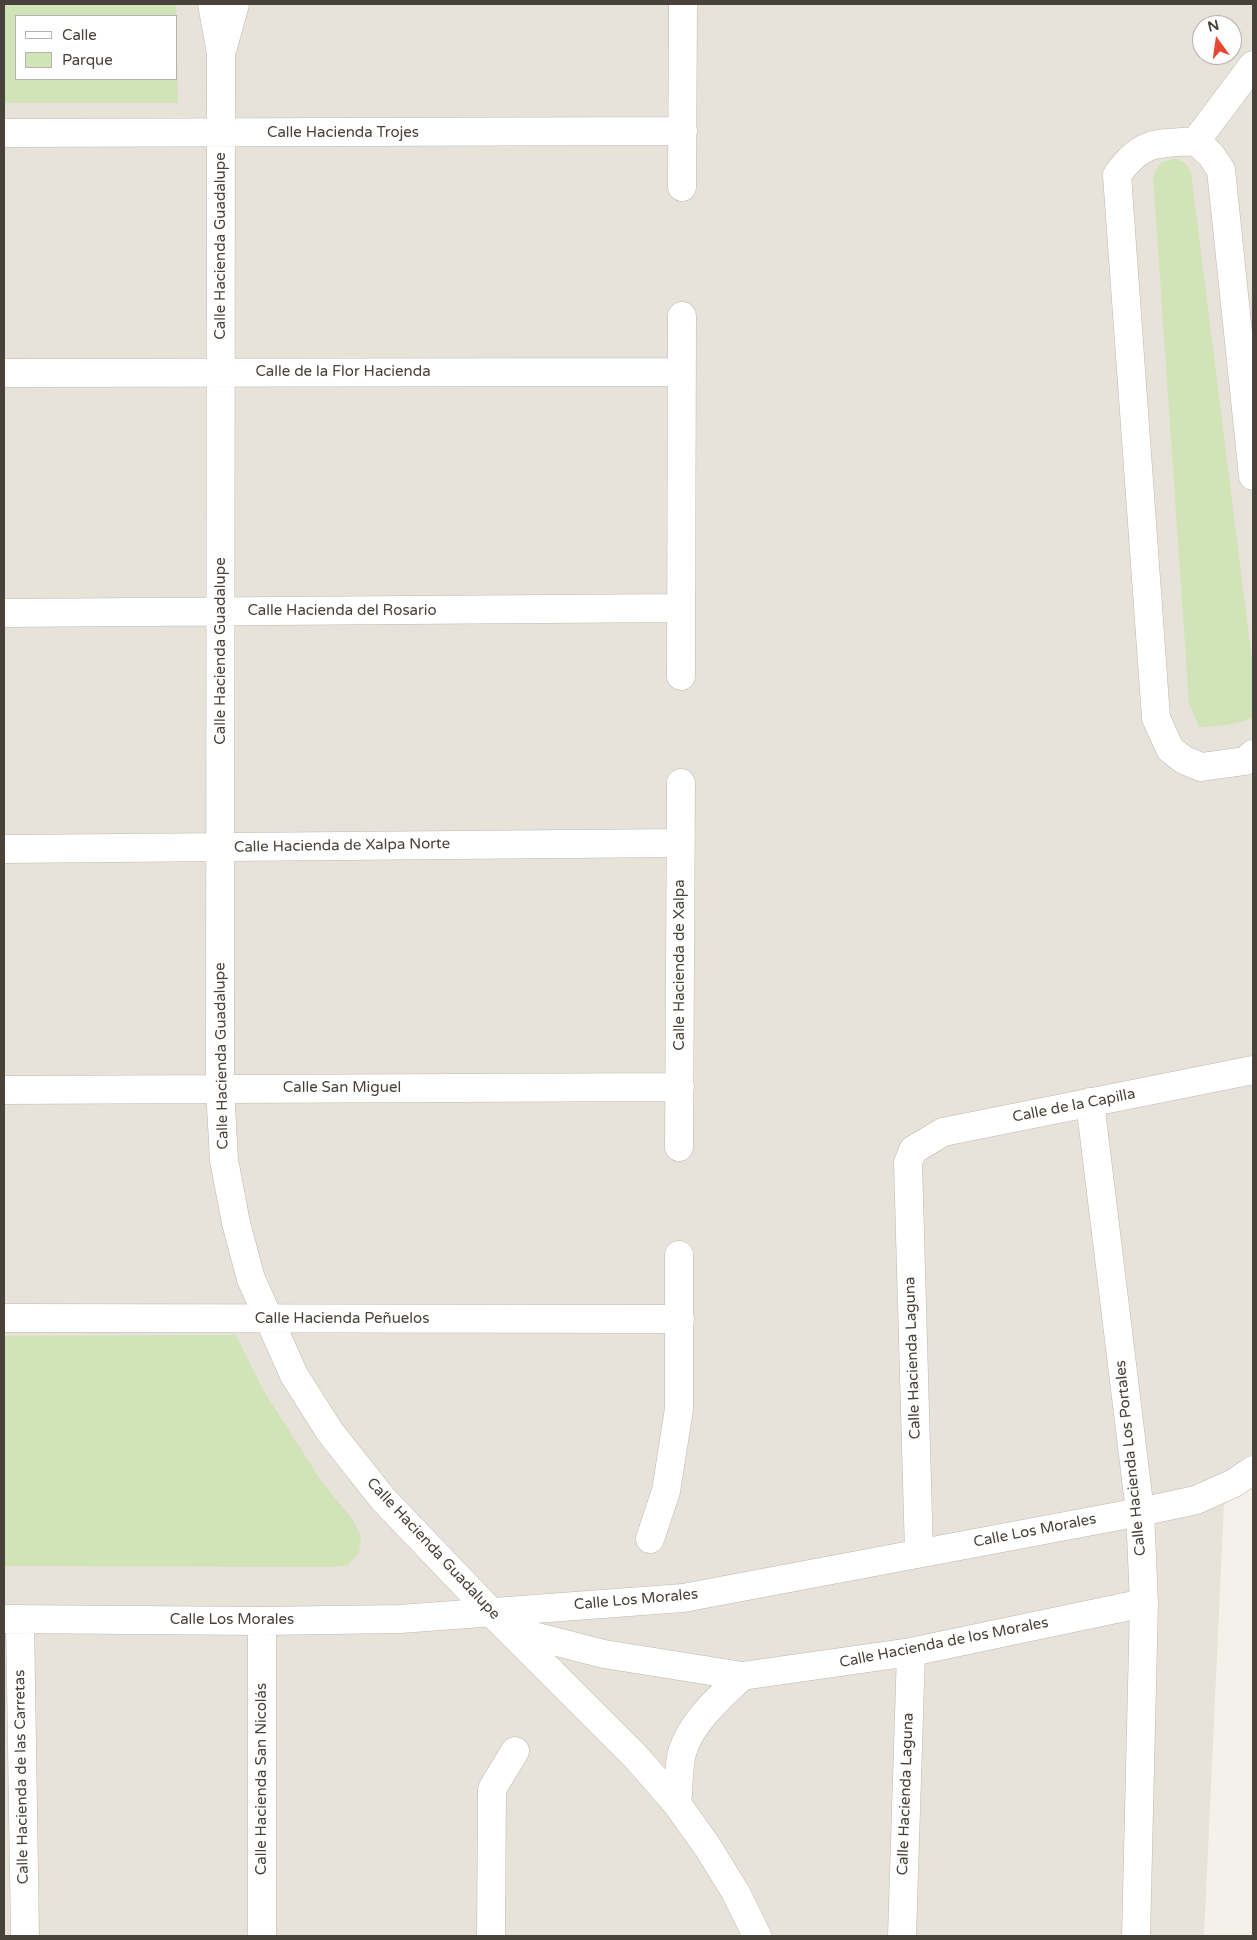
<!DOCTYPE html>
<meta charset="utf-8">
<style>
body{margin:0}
#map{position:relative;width:1257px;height:1940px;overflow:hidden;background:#f4f1eb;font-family:"Varela Round",sans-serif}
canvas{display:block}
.frame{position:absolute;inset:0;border:5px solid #48423a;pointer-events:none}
.legend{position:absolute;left:15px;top:15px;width:162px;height:65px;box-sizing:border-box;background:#fff;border:1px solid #b6b3b0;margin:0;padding:6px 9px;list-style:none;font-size:15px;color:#48423a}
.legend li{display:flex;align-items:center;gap:10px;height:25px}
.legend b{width:25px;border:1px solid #b6b3b0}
.north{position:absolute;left:1192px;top:15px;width:50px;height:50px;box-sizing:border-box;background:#fff;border:1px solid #b6b3b0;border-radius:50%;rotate:346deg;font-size:14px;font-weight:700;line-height:20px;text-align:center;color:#48423a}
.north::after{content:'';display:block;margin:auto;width:18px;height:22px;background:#e54831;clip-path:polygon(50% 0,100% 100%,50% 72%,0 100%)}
</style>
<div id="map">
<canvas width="1257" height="1940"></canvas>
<div class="frame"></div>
<ul class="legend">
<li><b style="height:6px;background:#fff"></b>Calle</li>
<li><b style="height:14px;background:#d1e4b8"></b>Parque</li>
</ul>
<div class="north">N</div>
</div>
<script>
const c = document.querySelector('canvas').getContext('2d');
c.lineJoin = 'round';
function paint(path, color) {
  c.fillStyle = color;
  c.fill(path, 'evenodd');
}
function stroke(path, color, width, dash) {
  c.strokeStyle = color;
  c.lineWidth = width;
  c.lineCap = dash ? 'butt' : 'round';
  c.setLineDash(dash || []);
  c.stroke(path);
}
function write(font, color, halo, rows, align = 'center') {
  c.font = font + ' "Varela Round",sans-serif';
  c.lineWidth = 4;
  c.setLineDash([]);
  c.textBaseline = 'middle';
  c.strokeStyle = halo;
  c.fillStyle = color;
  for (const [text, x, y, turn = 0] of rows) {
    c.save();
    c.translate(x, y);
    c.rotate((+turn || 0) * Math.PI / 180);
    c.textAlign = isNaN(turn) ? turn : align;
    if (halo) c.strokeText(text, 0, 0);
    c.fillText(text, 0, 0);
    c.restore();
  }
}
const residential = new Path2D(`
 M4,4H1253V1484L1224,1505L1204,1936H4ZM16,16H176V79H16ZM1202,25H1232V55H1202Z`);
const green = new Path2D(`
 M4,4H176L178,103H4ZM16,16H176V79H16Z
 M1174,158L1185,163L1191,172L1253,668V717C1242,724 1213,727 1199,727L1189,703L1153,177L1160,163Z
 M236,1335L265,1393L322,1482L353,1520L361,1536L359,1553L348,1565L333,1567L4,1566V1336Z`);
const minor = new Path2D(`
 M212,4L221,53L220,1089L224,1160L236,1223L251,1279L294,1375L330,1432L383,1499L492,1613L635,1756L677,1804L707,1846L736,1893L757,1936
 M223,47L235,4
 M4,133L683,131
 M1196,141L1253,65
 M682,187L683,4
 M4,373L682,372
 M1253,476L1221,170L1211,155L1196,141C1156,144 1142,140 1117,175L1156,718L1170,749L1184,760L1201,767L1245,761L1253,754
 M4,613L681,608
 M681,676L682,316
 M4,849L680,843
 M4,1090L680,1087
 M1090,1102L1140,1512L1144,1603L1136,1936
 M679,1147L681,783
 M4,1318L680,1319
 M650,1539L666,1491L679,1409V1255
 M919,1553L908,1163L913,1150L943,1132L1253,1070
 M4,1619L262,1621L400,1619L683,1598L1140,1512L1196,1500L1234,1483L1253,1470
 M20,1619L25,1936
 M510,1630L604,1654L742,1676L911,1652L1144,1603
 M677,1804C679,1788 678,1769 682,1753C691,1722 719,1698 742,1676
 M262,1936V1621
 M491,1936L492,1789L515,1751
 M902,1936L911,1652`);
const streetNames = [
 ["Calle Hacienda Trojes",343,133],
 ["Calle Hacienda Guadalupe",221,246,-90],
 ["Calle de la Flor Hacienda",343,372],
 ["Calle Hacienda del Rosario",342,611],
 ["Calle Hacienda Guadalupe",221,651,-90],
 ["Calle Hacienda de Xalpa Norte",342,846,-1],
 ["Calle Hacienda de Xalpa",680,965,-90],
 ["Calle Hacienda Guadalupe",222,1056,-91],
 ["Calle San Miguel",342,1088],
 ["Calle de la Capilla",1074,1106,-11],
 ["Calle Hacienda Peñuelos",342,1319],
 ["Calle Hacienda Laguna",913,1358,-92],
 ["Calle Hacienda Los Portales",1131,1458,-96],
 ["Calle Los Morales",1035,1531,-11],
 ["Calle Hacienda Guadalupe",433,1549,47],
 ["Calle Los Morales",636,1600,-5],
 ["Calle Los Morales",232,1620],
 ["Calle Hacienda de los Morales",944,1643,-11],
 ["Calle Hacienda de las Carretas",22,1777,-91],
 ["Calle Hacienda San Nicolás",262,1779,-90],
 ["Calle Hacienda Laguna",906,1794,-88]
];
paint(residential, '#e7e3da');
paint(green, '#d1e4b8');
stroke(minor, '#bfb9ae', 29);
stroke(minor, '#fff', 28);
write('15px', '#48423a', '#fff', streetNames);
</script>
